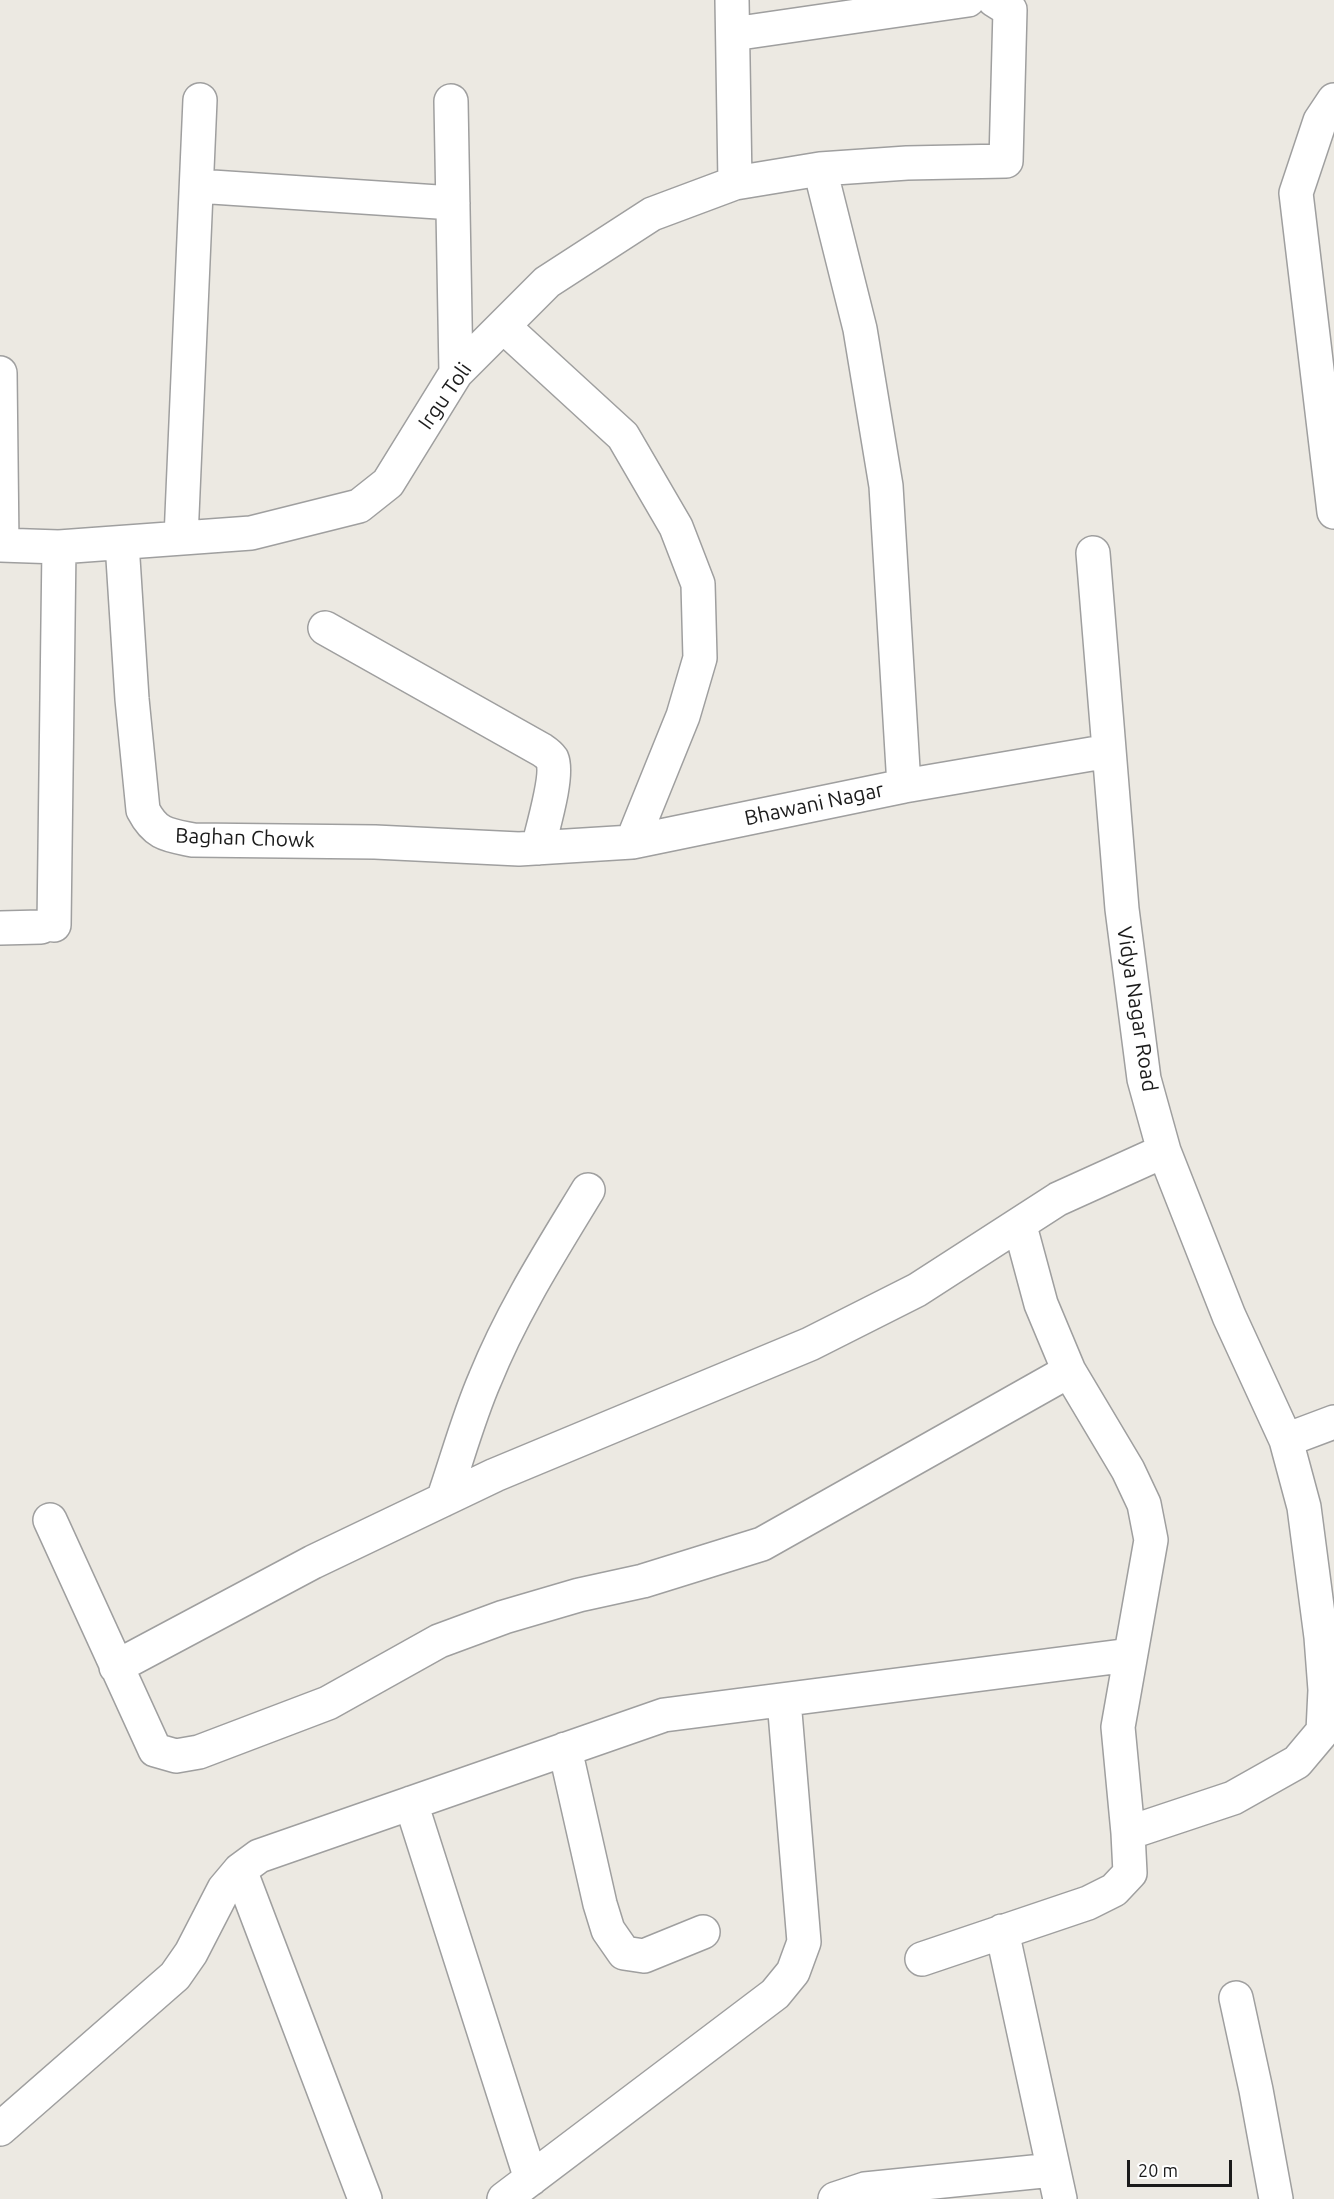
<!DOCTYPE html>
<style>
body{margin:0}
#map{position:relative;width:1334px;height:2199px;overflow:hidden;background:#ece9e2;font-family:Ubuntu,sans-serif}
canvas{display:block}
.scale{position:absolute;left:1127px;top:2160px;width:105px;height:27px;box-sizing:border-box;border:3px solid #1b1b1b;border-top:0;padding-left:8px;font-size:18px;line-height:21px;white-space:nowrap;color:#1b1b1b;-webkit-text-stroke:4px #fff;paint-order:stroke}
</style>
<div id="map">
<canvas width="1334" height="2199"></canvas>
<div class="scale">20 m</div>
</div>
<script>
const c = document.querySelector('canvas').getContext('2d');
c.lineJoin = 'round';
function stroke(path, color, width, dash) {
  c.strokeStyle = color;
  c.lineWidth = width;
  c.lineCap = dash ? 'butt' : 'round';
  c.setLineDash(dash || []);
  c.stroke(path);
}
function write(font, color, halo, rows, align = 'center') {
  c.font = font + ' Ubuntu,sans-serif';
  c.lineWidth = 4.5;
  c.setLineDash([]);
  c.textBaseline = 'middle';
  c.strokeStyle = halo;
  c.fillStyle = color;
  for (const [text, x, y, turn = 0] of rows) {
    c.save();
    c.translate(x, y);
    c.rotate((+turn || 0) * Math.PI / 180);
    c.textAlign = isNaN(turn) ? turn : align;
    if (halo) c.strokeText(text, 0, 0);
    c.fillText(text, 0, 0);
    c.restore();
  }
}
const street = new Path2D(`
 M732,0L735,183
 M733,34L968,0
 M1334,100L1320,121L1296,193L1334,512
 M451,101L456,373
 M820,169L860,329L886,486L904,786
 M197,186L453,203
 M503,326L623,436L676,527L698,584L700,658L683,716L632,842
 M0,373L2,545
 M181,538L200,100
 M122,543L132,699L143,810C156,835 168,835 193,840L375,842L519,849L632,842L904,786L1109,751
 M0,545L59,547L251,533L359,506L388,483L456,373L547,282L652,214L735,183L820,169L907,163L1006,161L1010,10L994,0
 M1093,553L1122,909L1144,1079L1164,1151L1229,1316L1286,1440L1304,1507L1321,1637L1325,1690L1323,1731L1297,1762L1233,1798L1128,1833
 M325,628L542,750C545,752 550,756 552,759C559,775 542,830 538,848
 M54,925L59,547
 M0,928L41,927
 M1286,1440L1334,1422
 M443,1500C457,1460 468,1418 485,1379C512,1312 551,1251 588,1190
 M50,1520L155,1750L176,1756L199,1752L328,1703L439,1641L504,1617L579,1595L643,1581L762,1544L1069,1371
 M116,1667L313,1562L495,1475L810,1344L917,1290L1058,1199L1164,1151
 M565,1749L600,1904L608,1930L624,1953L644,1956L703,1932
 M411,1803L531,2179
 M240,1870L365,2199
 M1002,1931L1060,2199
 M922,1959L1088,1903L1114,1890L1130,1873L1128,1833L1118,1727L1151,1540L1144,1504L1128,1470L1069,1371L1041,1304L1020,1226
 M1236,1998L1256,2090L1276,2199
 M0,2129L175,1976L191,1953L224,1889L240,1870L259,1856L664,1715L1130,1655
 M504,2199L775,1994L793,1972L804,1942L784,1700
 M835,2199L865,2189L1053,2170`);
const streetNames = [
 ["Irgu Toli",445,396,-55],
 ["Bhawani Nagar",814,804,-12],
 ["Baghan Chowk",245,838,2],
 ["Vidya Nagar Road",1137,1009,81]
];
stroke(street, '#9f9f9f', 36);
stroke(street, '#fff', 33);
write('21px', '#1b1b1b', '#fff', streetNames);
</script>
